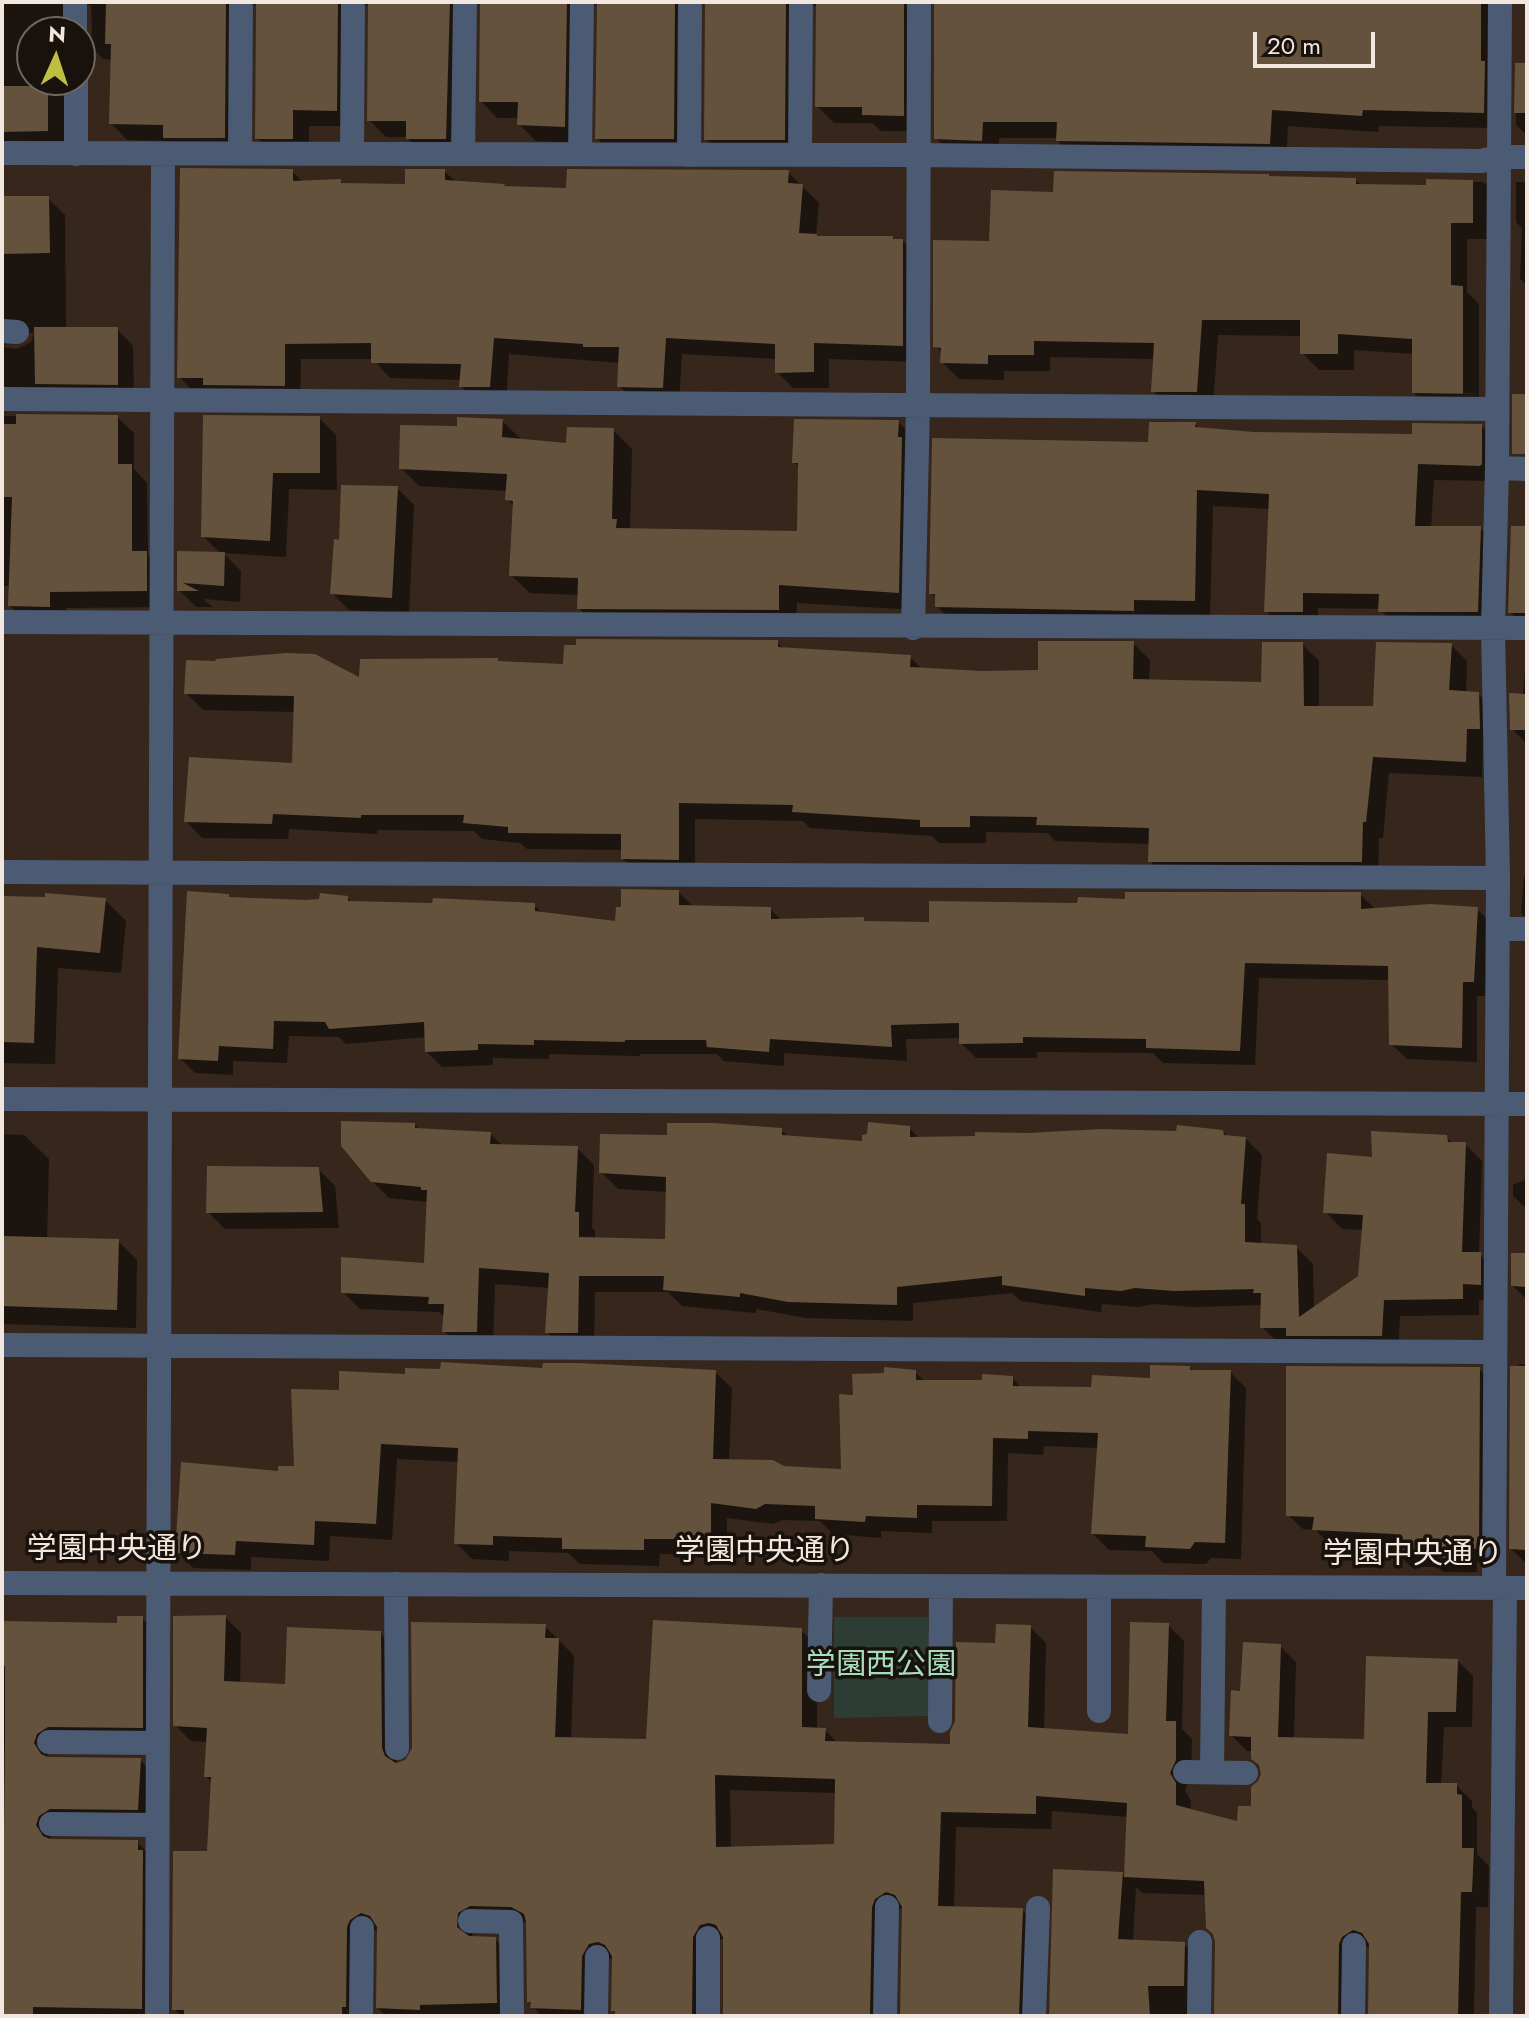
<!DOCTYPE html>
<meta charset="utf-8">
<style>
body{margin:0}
#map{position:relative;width:1529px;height:2018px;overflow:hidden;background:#36261b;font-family:Jost,sans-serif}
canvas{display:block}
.frame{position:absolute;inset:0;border:4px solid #f2e7df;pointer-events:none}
.north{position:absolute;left:16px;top:16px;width:80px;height:80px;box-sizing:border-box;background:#18110c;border:2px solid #6f6760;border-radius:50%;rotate:3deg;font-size:22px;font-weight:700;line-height:32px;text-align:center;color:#f2e7df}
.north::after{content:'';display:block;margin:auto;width:28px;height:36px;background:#bebf42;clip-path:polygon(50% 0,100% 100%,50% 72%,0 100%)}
.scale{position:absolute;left:1253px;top:32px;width:122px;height:36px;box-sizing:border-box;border:4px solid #f2e7df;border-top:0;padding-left:10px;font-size:24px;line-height:28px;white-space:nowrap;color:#f2e7df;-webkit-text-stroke:6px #18110c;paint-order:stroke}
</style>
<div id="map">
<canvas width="1529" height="2018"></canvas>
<div class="frame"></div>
<div class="north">N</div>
<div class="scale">20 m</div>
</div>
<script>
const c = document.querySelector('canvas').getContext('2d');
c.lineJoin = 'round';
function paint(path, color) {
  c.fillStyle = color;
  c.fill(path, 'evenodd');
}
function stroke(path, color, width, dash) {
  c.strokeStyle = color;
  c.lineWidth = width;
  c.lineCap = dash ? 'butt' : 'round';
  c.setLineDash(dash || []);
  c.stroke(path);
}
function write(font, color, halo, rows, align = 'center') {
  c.font = font + ' Jost,"Noto Sans JP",sans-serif';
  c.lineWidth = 7;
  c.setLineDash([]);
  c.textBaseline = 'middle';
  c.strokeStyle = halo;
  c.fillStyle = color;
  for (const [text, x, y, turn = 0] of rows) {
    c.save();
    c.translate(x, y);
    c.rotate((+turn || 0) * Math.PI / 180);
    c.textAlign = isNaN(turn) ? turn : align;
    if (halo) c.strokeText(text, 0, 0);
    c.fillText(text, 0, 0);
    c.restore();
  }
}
const green = new Path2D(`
 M834,1617H928L930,1716L834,1718Z`);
const shadow = new Path2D(`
 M2,2H1490L1500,128L1379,126L1378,132L1288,126L1286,160L1074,157L1058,141V138H999L998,156L952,155L936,138V3L927,6L920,131H881L872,123H834L817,106L818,4L805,10L801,156L723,155L706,139L707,3L698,6L690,155H614L597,138L599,3L586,10L581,143L536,141L519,124L520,118H497L481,101L482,3L474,5L461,155H424L406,137H386L369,120L370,3L357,10L353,126H309V154H274L257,138L258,3L245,10L241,154H181L168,141L127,140L111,123L112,60L103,59L87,43L92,32L91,5H83L76,32H32V80H64V147L2,148Z
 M1517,65H1527V135L1516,125Z
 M292,171L304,183L341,181L344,185L407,186L444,171L456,182L504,185L506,188L568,190L788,172L819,203L816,236L819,238H892L903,241L919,258V362L829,359V388H793L777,372V359L682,354L679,404L636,402L619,386L620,363L509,354L506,403H478L461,386L462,380L390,378L373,359H301L300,402L196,394L179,377Z
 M1270,178L1356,180L1362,186L1428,187V181L1483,182L1500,198V239H1467V292L1479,304V396L1496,410L1431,409L1414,393V354L1354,350V370H1319L1302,353V336L1218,335L1213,408H1170L1153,391L1155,359L1050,357V371H1004V380L959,379L942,362L943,354L935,346L991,243L1055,194Z
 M1516,182H1527V285L1520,279L1522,228L1516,222Z
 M2,198H48L65,215L66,329H117L133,346L134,401L6,407L3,416L117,417L134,433V469L147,483L148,555L163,570L162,607L66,608V623L27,622L10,606L11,586H2ZM13,333H34L31,342L17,349L3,347Z
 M319,418L336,435L337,490L289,489L286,557L223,553L241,571L240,602L204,599L212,607H196L179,590V553L221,554L203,536Z
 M502,421L521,439L568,446L613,430L632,449L630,531L798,533L800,468L794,462L898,422L917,440L916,610L797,603L796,628L598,627L579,608L580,595L530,593L511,575L514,506L507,499L508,491L419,486L401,468L459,428Z
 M1195,424L1200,429L1253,434L1414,436L1481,426L1498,442L1497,481L1434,480L1431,528H1480L1496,544L1494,628H1397L1380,609L1318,608V628H1282L1266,611L1270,509L1213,506L1210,617L953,623L937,606V599L931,593L1150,444Z
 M397,488L414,505L409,614L349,610L332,593L341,542Z
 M1527,528V629L1510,612Z
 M777,642L785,650L910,657L923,670L1040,672L1133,643L1150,660L1149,682L1263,684L1302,644L1319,661V708H1375L1451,645L1467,661L1466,693L1478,694L1495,710L1483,745L1482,777L1389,773L1383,838H1379L1378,878H1166L1150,861V844L1055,841L1048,833L986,832V843H939L932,836L810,828L803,821L695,819V876L640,875L623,859V850L527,849L520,843L482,839L474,831L377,830V834L289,829L288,839L202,838L186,821L294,765L296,712L203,710L186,693L361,681L498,660L501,663L565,666Z
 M1527,644V744L1512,729L1523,696Z
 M1524,876H1527V919L1521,913Z
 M678,892L694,907L770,909L782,921L863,919L867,923L931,924L1127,901L1360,894L1376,910L1477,909L1492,924L1488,996H1477V1062L1407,1059L1391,1044L1390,980L1259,978L1255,1065L1163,1063L1153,1053L1037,1052V1058H976L961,1043V1038L906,1039L907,1061L784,1053V1066L724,1061L717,1054H640V1056L549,1054V1059L493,1058V1065L442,1067L427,1052V1037L346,1044L339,1037L289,1036L287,1063L233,1061V1075L195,1073L180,1058L228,896L231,899L306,902L347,898L352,903L534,905L543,914L617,923Z
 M2,898L105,900L126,921L121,973L58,968L55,1064L2,1063Z
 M415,1125L420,1130L490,1134L503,1146L577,1148L594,1165L592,1227L595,1231V1240L667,1241L668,1192L618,1189L601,1172L669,1137L781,1130L789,1137L864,1143L909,1128L920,1139L1222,1131L1228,1137L1245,1138L1262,1155L1257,1219L1261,1223V1245L1296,1247L1313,1264L1314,1309L1359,1277L1364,1230L1342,1229L1326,1212L1374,1159L1446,1137L1453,1144H1465L1482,1161L1479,1254L1497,1271V1301L1479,1300V1315L1400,1316L1398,1353L1279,1344L1262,1327L1263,1305L1192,1307L1153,1304L1139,1307L1102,1304L1101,1312L1021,1301L1012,1293L913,1303V1321L806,1318L756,1309V1313L682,1306L668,1292H595L594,1349H564L547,1332L550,1288L495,1284L493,1348H461L444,1331L445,1318L439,1312L360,1309L343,1292L426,1265L428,1202L389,1198L372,1181Z
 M2,1134L24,1135L49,1159L47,1239L118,1241L137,1260L136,1328L2,1324Z
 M318,1169L335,1186L339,1228L225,1229L208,1212Z
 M1527,1179V1209L1513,1196V1185Z
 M1527,1255V1300L1513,1286Z
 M1519,1364H1527V1564L1511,1549Z
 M1190,1368L1194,1372H1230L1246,1388L1241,1559L1211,1558L1206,1564L1163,1563L1152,1551L1109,1550L1093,1534L1099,1448L1044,1446L1043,1455L1008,1453L1007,1521H932V1533L881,1531V1538L833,1534L820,1521L782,1520L773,1524L727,1518V1555L660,1554L659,1566L580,1564L568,1553L509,1551V1561L472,1559L456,1543L459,1462L397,1459L392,1540L330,1536L329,1561L251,1557V1570L193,1568L177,1552L280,1473L296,1468L341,1392L408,1377L544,1370L715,1372L732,1388L729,1461L784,1468L843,1471L856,1397L915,1372L925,1382H984L1012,1378L1022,1388L1093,1389L1152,1381Z
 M1479,1369L1494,1384L1493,1562H1477V1572H1443L1438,1567H1411L1397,1553V1547L1329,1544L1316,1530L1303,1529L1288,1515Z
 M225,1617L241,1633L240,1684L287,1686L380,1633L396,1649L397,1765L407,1762L545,1626L574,1656L571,1739L648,1741L801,1630L817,1646V1730H825L838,1743L952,1746L997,1645L1030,1627L1046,1643L1044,1730L1130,1736L1168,1625L1184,1641L1182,1729L1192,1739L1191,1777L1185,1790L1191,1801V1811L1239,1824L1253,1808L1263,1774L1253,1751H1247L1231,1735L1242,1693L1280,1646L1296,1662L1294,1739L1366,1741L1457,1660L1473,1676L1472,1727H1444L1441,1785H1456L1472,1801V1807L1477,1813V1854L1489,1866L1488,1907H1476L1474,2016H1370L1371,1946L1362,1948L1353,2016H1216L1217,1942L1207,1895L1142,1893L1136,1887L1133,1942L1184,1944L1199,1959L1198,2016H1050L1122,1874L1126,1878L1128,1817L1052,1811L1051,1829L956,1827L954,1908L1022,1910L1038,1926L1036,2016H902L904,1908L895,1910L886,2016H727L725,2014V1938L716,1941L707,2016H617L613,2010L614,1958L605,1960L596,2016H541L529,2001L528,1922L487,1921L473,1928L472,1938L495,1939L511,1955L512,2016H386L378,2008L379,1928L365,1936L361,2016H181L174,2009L209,1853L213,1783L206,1776L208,1742L191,1741L175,1725ZM730,1790L837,1793L836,1846L731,1848Z
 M142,1618L156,1632V1741L55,1743L47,1756L48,1759L140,1760L154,1774L151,1823L52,1830L49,1841L137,1842L151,1856L155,2016H2V1662Z`);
const building = new Path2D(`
 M106,2H226L225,138H163V125L109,124L111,44H105Z
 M256,2H338L337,111L293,110V139H255Z
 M368,2H450L446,139H406V121H367Z
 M480,2H567L565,127L517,125L518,102H479Z
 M597,2H675L674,139H595Z
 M705,2H786L785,140H704Z
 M816,2H904V116L862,115V107H815Z
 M934,2H1481V61H1485L1484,113L1363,110L1362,116L1272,110L1270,144L1056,141L1057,122H983L982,141L934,139Z
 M1515,63H1527V113H1514Z
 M2,86H48V131L2,132Z
 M180,168L293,169V181L341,179V183L405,184V169H445V180L505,184L504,186L566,188L567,169L789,170L788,183L803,184L799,233L817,234V236H893V239H903V346L814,343V372L775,373V344L666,338L663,388L617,387L619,347H583V344L494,338L490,387H459L461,364L371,363V343L285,344V386L203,385V378H177Z
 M1054,171L1269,174V176L1356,178V184L1426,185V179L1473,180V223H1451V285L1463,286V394H1482L1412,393V339L1338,334V354H1300V320H1202L1197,392H1151L1154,343L1034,341V355H988V364L940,363L941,348L933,347V240L989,241L991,190L1053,192Z
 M2,196H49L50,253L2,254Z
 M34,327H118V385L35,384Z
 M1512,394H1527V454H1512Z
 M16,414L118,415V464H132V551H147V591L50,592V607L8,606L12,497H2V424H16Z
 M203,415L320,416V473H273L270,541L201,537Z
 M457,417L503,419L502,437L566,443L567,427L614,428L612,519H617L616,528L797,531L798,463H792L794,419L899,420L898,437H902L899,593L779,585V610L577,609L578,578L509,576L513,501L505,500L507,474L399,469L400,425L457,426Z
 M1149,422H1196L1195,427L1254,432L1412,434V423L1482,424V464L1480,466L1418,464L1415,526H1481L1478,612H1378L1379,594L1303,593V612H1264L1269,494L1197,490L1195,601L1134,600V611L935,607V594H929L932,438L1148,442Z
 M341,485L398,486L392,598L330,594L334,539L339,540Z
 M1511,526H1527V613H1508Z
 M177,551L225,552L224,586L183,583L199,591H177Z
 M576,639L778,640V647L911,655L910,667L982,671L1038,670V641H1134L1133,679L1261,682L1262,642H1303L1304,706H1373L1376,642L1452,643L1449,690L1479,692L1480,729H1467L1466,762L1373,757L1366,822H1363L1362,862H1148L1149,828L1036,825L1037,817L970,816V827H920V820L792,812L793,805L679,803V860L621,859V834L508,833V827L463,823L464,815H361V818L273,814L272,824L184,822L189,757L292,763L294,696L184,694L186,660L216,661L215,659L286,653L315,654L359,677L360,659L498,658V661L563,664L564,645H576Z
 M1509,693L1527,694V730H1510Z
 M621,889L679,890V905L771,907V919L864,917V921L929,922V901L1077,903L1078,897L1125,899V892H1361V909L1430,904L1478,907L1474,982H1463L1462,1048L1389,1045L1388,966L1245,963L1240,1051L1146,1048V1039L1023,1037V1043L959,1044V1023L891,1025L892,1047L770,1039L769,1052L707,1047L706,1040H625V1042L534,1040V1045L478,1044V1050L425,1052L424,1022L329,1029L325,1022L274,1021L273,1049L219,1046L218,1061L178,1059L187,891L229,894V897L306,900L319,899L320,893L348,896V901L432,903L433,898L535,903V911L615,921L616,907H621Z
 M45,893L106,898L100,953L37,947L34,1043L2,1042V896L45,897Z
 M341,1121L415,1123V1128L491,1132L490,1144L578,1146L575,1212H579V1237L665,1239L666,1177L599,1173L600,1134L667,1135V1123H713L782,1128V1135L862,1141V1135L867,1134L868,1122L910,1126V1137L975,1136V1132L1027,1133L1101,1129L1176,1131L1177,1125L1223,1130L1224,1135L1246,1137L1241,1204H1245V1242L1297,1245L1299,1317L1358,1276L1363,1215L1323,1213L1327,1153L1372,1157L1371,1131L1447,1135L1448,1142H1466L1462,1252H1481V1285L1463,1284V1299L1384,1300L1382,1336H1286V1328H1260L1261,1293H1253L1254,1289L1174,1291L1135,1288L1121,1291L1085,1288V1296L1002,1285V1276L897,1287V1305L788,1302L740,1293V1297L663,1290L664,1276H579L578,1333H545L549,1273L479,1268L477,1332H442L444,1304H428L429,1297L341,1293V1257L424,1263L427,1190H421V1187L371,1182L341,1146Z
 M207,1166L319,1167L323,1212L206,1213Z
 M2,1236L119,1239L117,1310L2,1306Z
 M1511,1253H1527V1287L1511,1286Z
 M441,1362L542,1368L543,1363H579L716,1370L713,1459L773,1460L784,1466L841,1469L839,1394L853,1395L852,1374L884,1373V1367L916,1370V1380H982V1374L1013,1376V1386L1091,1387L1092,1375L1150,1378V1365L1190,1366V1370H1231L1225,1543L1195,1542L1190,1549L1145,1547L1146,1536L1091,1534L1098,1433L1028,1431V1439L993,1438L992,1506L917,1505V1518L866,1516L865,1522L815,1519V1506L765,1504L756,1509L711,1503V1539H644V1550L562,1549V1538L493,1536V1545L454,1544L458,1448L381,1444L376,1524L315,1521L314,1545L236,1541L235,1555L175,1553L181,1462L278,1471V1466H294L291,1389L339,1390V1371L405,1374V1368L440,1369Z
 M1286,1366L1480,1367L1479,1549L1463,1548V1558H1427V1553L1395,1554V1534L1312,1530L1314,1517L1286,1516Z
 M1510,1366H1527V1550L1509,1549Z
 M226,1615L224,1681L285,1684L287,1627L381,1631L382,1748L385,1756L396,1763L405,1760L412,1748L411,1622L546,1624L545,1638H559L555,1737L646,1739L653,1620L802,1628V1727L826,1728L825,1741L950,1744V1732L955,1721L956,1642L995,1643L996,1624L1031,1625L1028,1727L1128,1734L1130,1622L1169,1623L1166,1721H1176V1760L1170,1773L1176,1783V1805L1237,1821L1238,1806H1251V1787L1258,1781L1261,1774L1259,1765L1251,1759V1737L1229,1736L1231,1690L1240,1691L1243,1642L1281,1644L1278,1737L1364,1739L1366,1656L1458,1659L1456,1712H1428L1426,1783H1457V1794L1462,1795V1848H1474L1472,1892H1461L1458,2016H1368L1369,1944L1362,1933L1353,1930L1342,1937L1339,1944L1338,2016H1214L1215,1942L1213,1934L1206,1928L1204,1881L1124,1877L1127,1803L1036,1796V1814L941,1812L938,1906L1023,1908L1019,2016H900L902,1907L895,1895L886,1892L875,1899L872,1907L870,2016L723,2014V1937L716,1925L709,1923L700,1925L693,1937L692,2016H615V2011H611L612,1956L605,1945L598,1942L589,1944L582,1956L581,2010L530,2008L531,2002H527L526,1922L524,1914L511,1907L470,1906L458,1913L457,1927L469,1936L496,1937L497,2003L420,2005V2010L376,2008L377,1927L370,1916L361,1913L350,1920L347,1927L346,2007H342V2016H184V2010H172L173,1851H207L211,1777H204L207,1728L173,1726V1616ZM715,1775L835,1779L834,1844L716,1847Z
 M117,1616H143V1728L48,1727L37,1734L34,1743L41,1754L48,1757L141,1758L138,1810L50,1809L39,1816L36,1825L43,1836L50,1839L138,1840V1850H143L142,2009L33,2007V2016H2L5,1736V1666H2L3,1621L117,1623Z
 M1053,1869L1123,1872L1118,1939L1185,1942L1184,1986H1148L1150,2016H1049Z`);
const minor = new Path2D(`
 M75,2V32
 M76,80V154
 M2,153L919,155L1481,161L1498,157H1527
 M240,154L241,2
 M352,154L353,2
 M463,154L465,2
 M580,154L582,2
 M689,155L690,2
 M800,155L801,2
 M2,331L17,332
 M2,399L1497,409
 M1497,468L1527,469
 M2,622L1527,628
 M913,628L918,405L919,2
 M2,872L1498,878
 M1498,929H1527
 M2,1099L1527,1104
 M2,1345L1495,1352
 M2,1583L1527,1588
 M396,1584L397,1748
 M1099,1587V1711
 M1494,1588L1498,878L1493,628L1497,468L1500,2
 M819,1690L821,1585
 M940,1721L941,1586
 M49,1742L158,1743
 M1185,1772L1246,1773
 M1212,1772L1214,1587
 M51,1824L157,1825
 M470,1921L511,1922L512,2016
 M708,1938V2016
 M157,2016L163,154
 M361,2016L362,1928
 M596,2016L597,1957
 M885,2016L887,1907
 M1034,2016L1038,1908
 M1199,2016L1200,1942
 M1353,2016L1354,1945
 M1501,2016L1505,1588`);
const streetNames = [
 ["学園中央通り",117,1551],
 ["学園中央通り",765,1553],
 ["学園中央通り",1413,1556]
];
const parkNames = [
 ["学園西公園",881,1667]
];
paint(green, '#2d3d34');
paint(shadow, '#0007');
paint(building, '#65523d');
stroke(minor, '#4c5b74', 24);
write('30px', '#f2e7df', '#18110c', streetNames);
write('30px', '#a6ddbe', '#18110c', parkNames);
</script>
